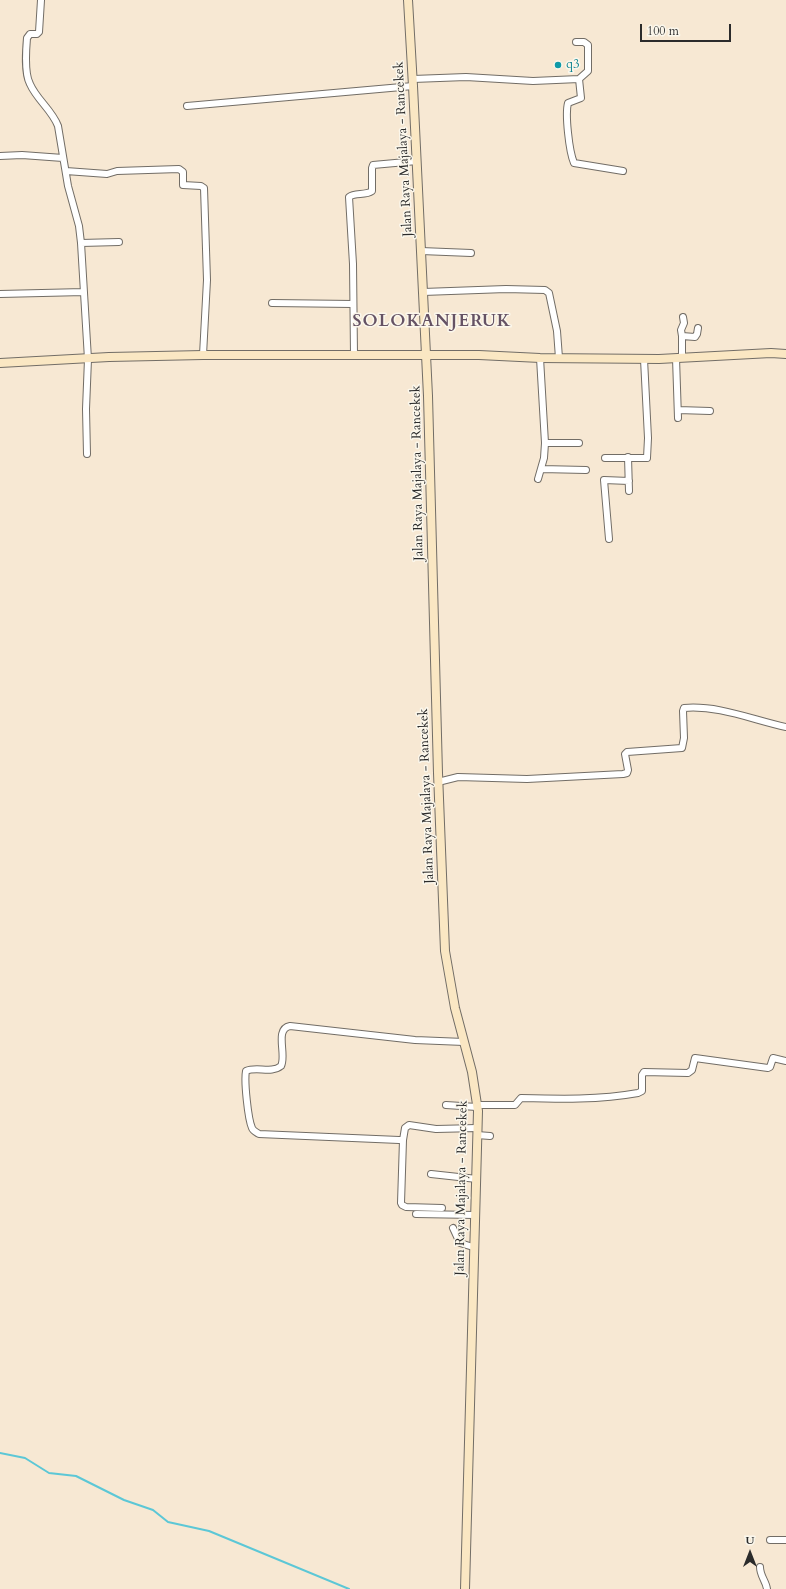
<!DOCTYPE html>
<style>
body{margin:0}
#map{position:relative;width:786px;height:1589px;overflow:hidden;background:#f7e8d3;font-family:Cardo,serif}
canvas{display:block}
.north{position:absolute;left:730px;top:1533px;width:40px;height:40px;-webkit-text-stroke:3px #fbf7ec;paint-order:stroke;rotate:0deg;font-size:11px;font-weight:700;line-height:16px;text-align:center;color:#2b2b2b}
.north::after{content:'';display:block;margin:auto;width:14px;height:18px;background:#2b2b2b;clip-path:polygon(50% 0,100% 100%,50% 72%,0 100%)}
.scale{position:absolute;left:640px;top:24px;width:91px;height:18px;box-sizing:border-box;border:2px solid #2b2b2b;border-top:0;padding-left:5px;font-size:12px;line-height:14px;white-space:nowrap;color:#2b2b2b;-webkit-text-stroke:3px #fbf7ec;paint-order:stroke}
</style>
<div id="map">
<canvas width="786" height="1589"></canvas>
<div class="north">U</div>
<div class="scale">100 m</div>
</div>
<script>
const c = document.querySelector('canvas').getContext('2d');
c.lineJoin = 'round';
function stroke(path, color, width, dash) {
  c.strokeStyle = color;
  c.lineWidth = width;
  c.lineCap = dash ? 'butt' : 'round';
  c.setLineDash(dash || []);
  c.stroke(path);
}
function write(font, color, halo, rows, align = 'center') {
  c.font = font + ' Cardo,serif';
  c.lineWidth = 3;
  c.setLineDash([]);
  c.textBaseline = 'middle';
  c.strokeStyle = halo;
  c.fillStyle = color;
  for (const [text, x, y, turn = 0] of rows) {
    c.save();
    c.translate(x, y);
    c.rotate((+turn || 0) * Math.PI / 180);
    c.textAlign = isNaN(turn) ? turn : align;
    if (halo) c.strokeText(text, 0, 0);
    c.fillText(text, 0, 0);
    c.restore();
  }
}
const stream = new Path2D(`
 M0,1453L25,1458L49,1473L76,1476L124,1500L153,1510L168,1522L209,1531L349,1589`);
const street = new Path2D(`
 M41,0L39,32L37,34H30L27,38C26,50 24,73 30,84C37,100 52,110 58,126L68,186L79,226L81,243L88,359L86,409L87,454
 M413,79L466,77L533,81L579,79L588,71V45L584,42H576
 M579,79L581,98L568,103C565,114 569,151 574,163L623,171
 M187,106L413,86
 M0,156L22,155L63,158
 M66,171L107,174L117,171L179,169L183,172V185L201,186L204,188L207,280L203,355
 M81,243L119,242
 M421,251L471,253
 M423,292L506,289L545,290L549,293L557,331L559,358
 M0,294L84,292
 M272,303L353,304
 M682,336L695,337L697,334L698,328
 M354,355L353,264L349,197C355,192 365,196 372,191V168L373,165L417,161
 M676,358L678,418
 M682,358V336L681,330L684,323L683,317
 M678,410L710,411
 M545,443H579
 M628,457L629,491
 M605,458H647L648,438L644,359
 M541,469L586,470
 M538,479L544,458L545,443L540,358
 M609,539L604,480L629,481
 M438,782L458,777L527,779L623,774L627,773L628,770L625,754L627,752L682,748L684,738L683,711L684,708C719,705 753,720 786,727
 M464,1042L415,1040L290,1026C274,1029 287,1055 281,1066C271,1074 257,1066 246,1071C244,1081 248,1119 252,1128C253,1131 256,1132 259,1134L399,1140H403L405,1128L409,1125L436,1129L477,1128
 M446,1105L477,1107
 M477,1105H515L521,1098C560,1099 599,1100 638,1093L642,1091V1075L644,1072L688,1073L692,1070L695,1058L768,1068L770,1067L773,1058L786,1061
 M477,1135L490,1136
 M403,1140L401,1203L402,1205L406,1207L442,1208
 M431,1174L477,1179
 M416,1214L475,1215
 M453,1228L460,1243L473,1247
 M770,1540H786
 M760,1567C760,1576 766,1581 767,1589`);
const secondary = new Path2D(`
 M408,0L413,86L428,396L438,773L445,951L455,1008L472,1072L478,1111L465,1589
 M0,363L109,357L203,355H479L540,358L659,359L771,353L786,354`);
const markers = [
 [558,65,4,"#0f9aa8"]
];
const cultureNames = [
 ["q3",566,65]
];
const streetNames = [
 ["Jalan Raya Majalaya - Rancekek",404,149,-93],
 ["Jalan Raya Majalaya - Rancekek",418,473,-91],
 ["Jalan Raya Majalaya - Rancekek",427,796,-92],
 ["Jalan Raya Majalaya - Rancekek",462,1188,-89]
];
const districtNames = [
 ["SOLOKANJERUK",432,322]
];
stroke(stream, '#5cc7d6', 2);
stroke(street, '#726d66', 8);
stroke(secondary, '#726d66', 10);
stroke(street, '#fff', 6);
stroke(secondary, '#fae7c3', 8);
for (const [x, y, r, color] of markers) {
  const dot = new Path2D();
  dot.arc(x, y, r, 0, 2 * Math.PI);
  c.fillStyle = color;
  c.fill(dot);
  stroke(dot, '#fbf7ec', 1.5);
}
write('13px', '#0d838f', '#fbf7ec', cultureNames, 'left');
write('13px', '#2b2b2b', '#fbf7ec', streetNames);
c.letterSpacing = '1px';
write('bold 17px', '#655264', '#fbf7ec', districtNames);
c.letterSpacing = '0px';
</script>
